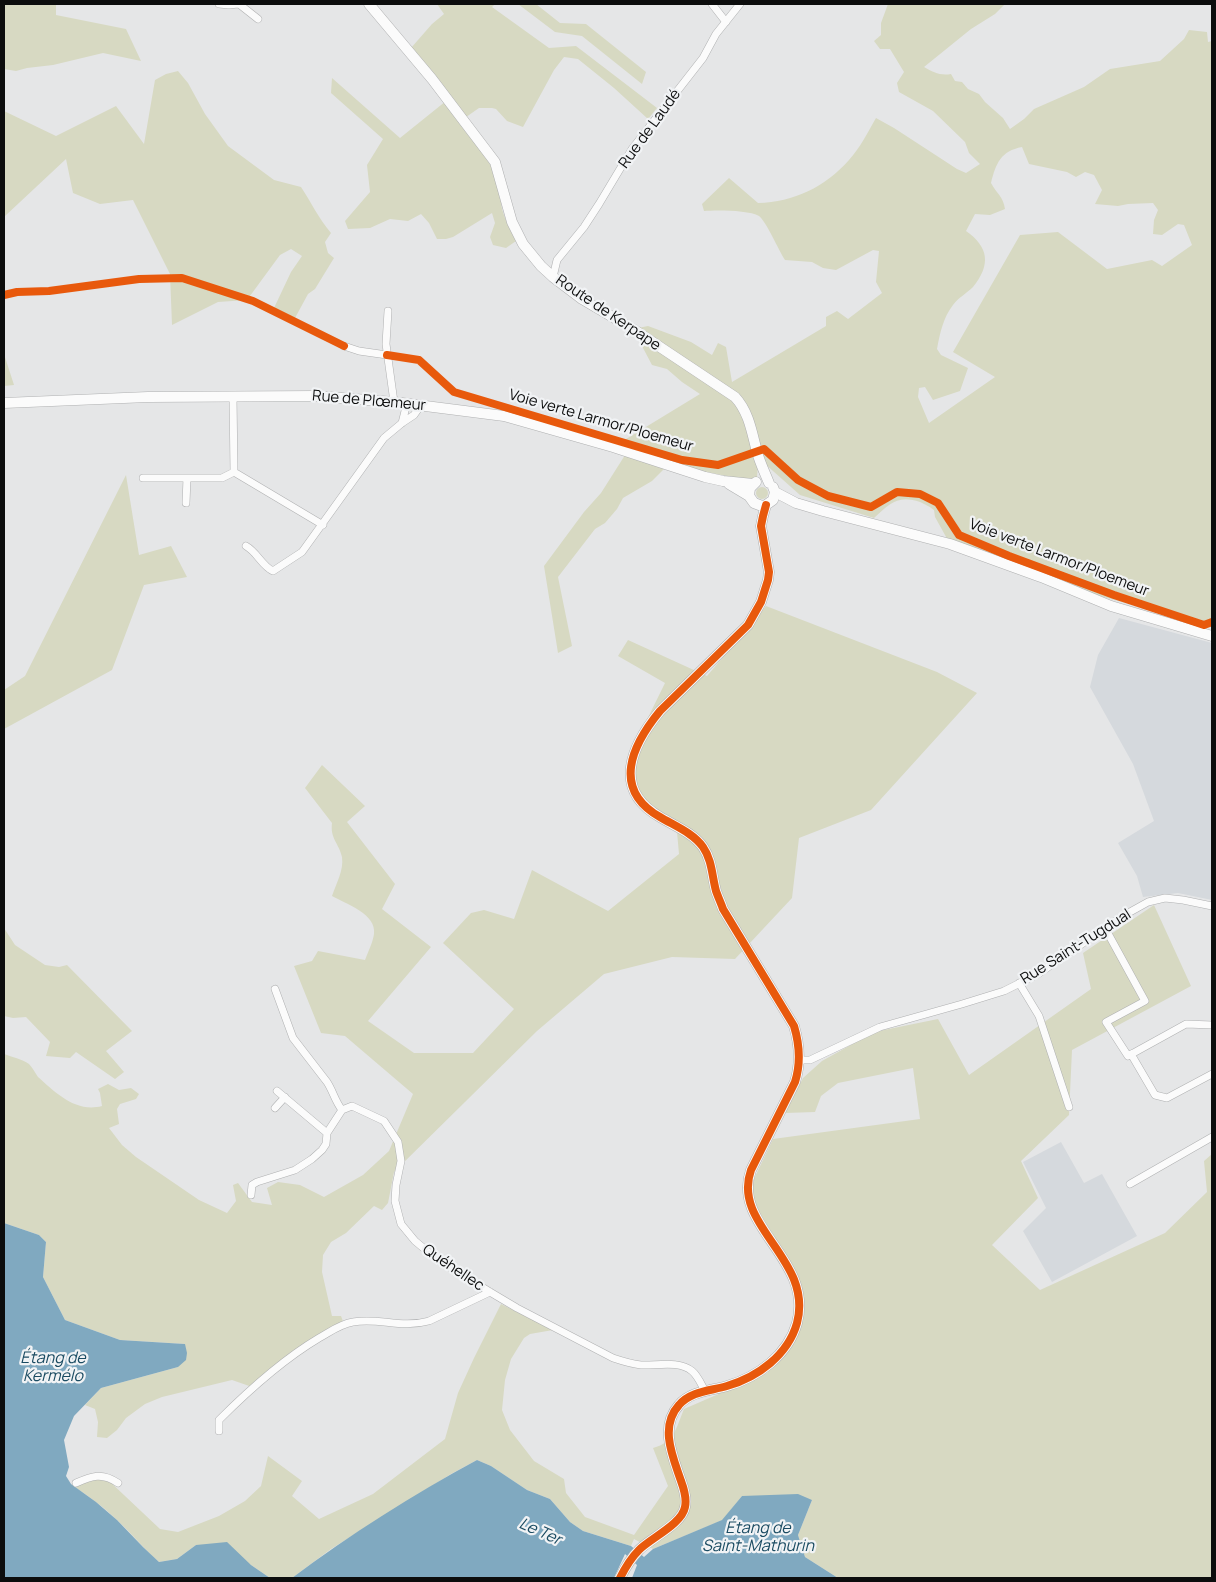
<!DOCTYPE html>
<meta charset="utf-8">
<style>
body{margin:0}
#map{position:relative;width:1216px;height:1582px;overflow:hidden;background:#e5e6e7;font-family:Manrope,sans-serif}
canvas{display:block}
.frame{position:absolute;inset:0;border:5px solid #0c0d0d;pointer-events:none}
</style>
<div id="map">
<canvas width="1216" height="1582"></canvas>
<div class="frame"></div>
</div>
<script>
const c = document.querySelector('canvas').getContext('2d');
c.lineJoin = 'round';
function paint(path, color) {
  c.fillStyle = color;
  c.fill(path, 'evenodd');
}
function stroke(path, color, width, dash) {
  c.strokeStyle = color;
  c.lineWidth = width;
  c.lineCap = dash ? 'butt' : 'round';
  c.setLineDash(dash || []);
  c.stroke(path);
}
function write(font, color, halo, rows, align = 'center') {
  c.font = font + ' Manrope,sans-serif';
  c.lineWidth = 4.5;
  c.setLineDash([]);
  c.textBaseline = 'middle';
  c.strokeStyle = halo;
  c.fillStyle = color;
  for (const [text, x, y, turn = 0] of rows) {
    c.save();
    c.translate(x, y);
    c.rotate((+turn || 0) * Math.PI / 180);
    c.textAlign = isNaN(turn) ? turn : align;
    if (halo) c.strokeText(text, 0, 0);
    c.fillText(text, 0, 0);
    c.restore();
  }
}
const built = new Path2D(`
 M1119,618L1212,643V900L1178,893L1143,897L1137,876L1118,843L1154,821L1133,764L1090,687L1098,655Z
 M1061,1142L1084,1183L1102,1174L1137,1236L1052,1282L1023,1231L1046,1208L1023,1162Z`);
const green = new Path2D(`
 M4,4H56V15L126,29L141,61L103,53L53,65L27,68L16,71L4,69Z
 M437,4H495L492,7L549,48L576,46L657,108L648,119L614,88L578,59L564,57L554,70L523,127L507,121L496,109L492,108H479L459,122C470,140 487,154 495,174C500,185 500,197 502,209C505,220 511,231 516,241L506,248L493,245L490,237L495,223L492,213L453,237L446,239H437L429,223L421,214L408,221L390,219L370,228L348,229L345,221L370,192L367,165L383,139L331,93L332,78L400,138L451,97L411,48L432,24L444,14Z
 M518,4H536L560,23L586,24L646,72L642,84L582,36L555,32Z
 M888,4H1005L995,14L971,29L924,67C933,72 940,76 951,74L955,81L962,82L968,89L979,94L985,102L1003,118L1010,129L1024,119L1034,109L1084,87L1110,69L1160,61L1184,39L1189,30L1207,32L1208,42L1212,41V627L1057,584L950,544L935,517L934,510C929,506 926,505 920,502C898,494 889,504 874,518L800,495L764,463L758,465L757,477L748,480L668,465L652,481L623,498L617,509L605,523L595,529L558,577L572,646L558,653L544,566L584,512L601,493L627,452L613,447L700,394L682,382L667,369L652,365L633,329L648,326L691,342L712,355L718,343L726,347L732,382L826,326V317L837,311L848,319L882,293L876,282L879,251L873,250L836,270L823,268L812,262L785,260C779,251 766,221 759,216C749,210 716,210 704,211L702,204L729,178L758,203C794,202 825,187 849,160C860,148 868,132 876,118L894,128L957,169L966,173L980,164L969,153L965,142L933,111L899,92L897,83L904,72L890,49H880L874,41L881,35V23ZM1022,147L1029,164L1067,172L1076,177L1085,172L1094,175L1102,190L1095,204L1118,206L1128,204L1153,203L1158,210L1154,220L1153,234L1162,235L1178,224L1184,225L1192,245L1162,266L1152,260L1107,269L1058,232L1020,235L953,352L995,377L929,423L918,397L919,388L925,387L933,400L960,391L968,368L941,355L937,349C940,333 943,318 953,305C958,298 967,293 973,287C991,265 989,247 966,231L975,214L990,215L1005,209C1003,196 997,194 991,183C996,163 1001,151 1022,147Z
 M178,71L188,83L205,114L228,146L274,180L301,187C311,202 319,219 331,233L325,242L328,253L334,258L315,289L308,294L295,318L274,308L291,272L302,256L291,249L280,255L247,300L218,302L172,325L170,274L133,200L100,204L73,193L66,159L4,217V111L56,136L116,106L144,144L155,80L166,74Z
 M4,354L14,385L4,386Z
 M126,475L139,555L171,546L187,577L144,585L112,670L4,729V690L25,676Z
 M756 493a6 6 0 1 1 12 0a6 6 0 1 1-12 0Z
 M766,606L937,672L977,693L871,810L799,838L792,898L735,959L672,957L604,974L537,1031L394,1172L388,1203L382,1210L374,1206L346,1233L331,1242L323,1255L322,1272L332,1316H341L344,1324L303,1347L255,1388L232,1380L162,1397L145,1404L126,1418L117,1430L107,1438L97,1437L98,1422L95,1409L85,1405L101,1388L178,1367L185,1344L120,1340L65,1320L43,1277L46,1242L39,1235L4,1223V1054C12,1057 22,1059 29,1064C33,1068 35,1073 38,1077C56,1093 76,1113 102,1106L100,1093L98,1089L108,1084L119,1090L131,1088L139,1094L136,1099L120,1104L117,1109L119,1124L109,1128L122,1145L136,1157L199,1200L227,1213L236,1201L233,1185L238,1183L252,1202L272,1205L267,1188L278,1182L300,1185L324,1197L363,1175L389,1151L413,1094L345,1036L321,1033L294,966L312,961L318,951L365,960C368,952 373,942 374,934C377,914 346,904 332,896C336,884 344,870 342,857C339,843 330,839 332,823L305,788L322,765L365,806L347,822L395,884L382,909L431,947L368,1021L414,1053H473L514,1009L443,943L471,913L484,910L514,919L532,870L608,911L679,854L677,832L629,786L636,742L665,683L618,656L628,640L707,676Z
 M1154,905L1191,986L1072,1050L1069,1115L1021,1161L1038,1198L992,1245L1040,1290L1165,1233L1207,1192L1204,1161L1212,1154V1578H838L805,1557L798,1535L812,1500L742,1496L723,1520L653,1549L634,1539L631,1546L583,1531L570,1522L550,1499L527,1490L491,1466L477,1460L451,1474L331,1549L292,1578H270L251,1565L196,1545L177,1559L159,1562C144,1549 132,1534 118,1521C104,1507 88,1496 72,1485L80,1484L92,1476L107,1479L160,1529L178,1532L219,1516L245,1501L261,1486L268,1456L302,1481L292,1496L319,1519L373,1494L445,1439L458,1393L474,1358L501,1304L553,1330L530,1334L524,1338L511,1359L505,1380L502,1410L510,1430L534,1461L564,1479L566,1493L585,1517L634,1535L668,1486L653,1448C675,1442 676,1428 684,1409L767,1373L800,1326L799,1288L772,1233L756,1207L751,1185L773,1139L920,1119L913,1068L838,1083L821,1096L815,1112L785,1113L803,1078L822,1061L856,1042L879,1031L938,1019L969,1075L1091,989L1083,953Z
 M4,928L15,945L45,965L59,967L67,965L132,1031L106,1051L124,1072L115,1079L76,1052L70,1058L46,1056L50,1042L26,1017L13,1018L4,1016Z`);
const water = new Path2D(`
 M4,1223L39,1235L46,1242L43,1277L65,1320L120,1340L185,1344L187,1353L186,1360L178,1367L101,1388L74,1416L64,1440L69,1467L66,1476L71,1484L96,1502L117,1520L143,1547L159,1562L177,1559L196,1545L227,1542L251,1565L270,1578H4Z
 M477,1460L491,1466L527,1490L550,1499L570,1522L583,1531L631,1546L644,1557L653,1549L722,1520L742,1496L798,1494L812,1500L798,1535L805,1557L838,1578H632L637,1565L625,1554L614,1578H292C349,1535 414,1494 477,1460Z`);
const street = new Path2D(`
 M219,4L229,5L238,4
 M239,4L258,19
 M712,4L726,22
 M553,277L557,260L584,227L599,204L632,149L703,58L716,34L740,4
 M388,311L386,344L394,402
 M344,346L359,351L387,355
 M233,396L234,472L323,525
 M402,423L407,403
 M143,478H222L234,472
 M186,503L187,478
 M246,546C257,552 262,566 273,571L302,552L384,438L402,423L414,415L421,405
 M1105,928L1145,1001L1106,1022L1128,1056L1186,1024L1212,1025
 M1019,983L1039,1016L1069,1107
 M275,989L293,1038L327,1082C333,1091 335,1101 342,1110L352,1106L384,1121L398,1142L401,1161L396,1185L395,1201L401,1224L415,1241L438,1260L490,1292L517,1308L613,1358C622,1361 631,1364 641,1365C656,1366 679,1360 692,1371C698,1376 701,1384 705,1391
 M1131,1054L1155,1095L1167,1098L1212,1074
 M800,1060H810L880,1027L962,1004L1004,991L1038,974L1121,917L1148,902L1165,898L1183,900L1212,906
 M277,1091L327,1133
 M275,1108L285,1097
 M1130,1184L1212,1137
 M251,1195L252,1185L257,1182L295,1170L312,1159L322,1150L326,1144L327,1133L342,1110
 M219,1431V1420C249,1390 282,1360 319,1338C330,1332 340,1324 353,1322C379,1317 400,1329 429,1321L490,1292
 M76,1483C92,1476 102,1472 118,1483`);
const secondary = new Path2D(`
 M369,4L432,79L495,162L512,222L523,244L541,266L553,277L582,299L633,329L735,397C749,412 752,433 757,452C760,463 765,473 769,483
 M4,403L148,397L315,396L394,402L504,416L613,447L705,477L723,481L753,484
 M729,484L749,496L754,503L762,506L766,505L773,500L775,492L773,487
 M775,492L796,503L823,511L950,544L1041,577L1111,606L1212,636
 M749,496L750,488L756,482
 M620,1578C625,1568 631,1558 639,1550C651,1538 682,1524 685,1507C687,1498 684,1489 681,1481C673,1457 659,1427 679,1405C691,1391 710,1391 727,1386C758,1377 788,1355 797,1323C814,1259 731,1226 751,1170L795,1082C801,1063 800,1046 794,1026L723,909C721,903 718,897 716,891C712,876 712,860 703,847C693,833 675,826 660,817C611,789 632,745 660,711L748,625L761,602L768,580L769,572L761,526L763,516L766,505`);
const cycleway = new Path2D(`
 M4,295L17,292L49,291L139,279L182,278L253,301L344,346
 M387,355L419,360L454,392L682,460L718,465L764,449L798,480L828,496L871,507L897,492L920,494L938,503L959,535L1009,556L1114,595L1204,625L1212,622
 M620,1578C625,1568 631,1558 639,1550C651,1538 682,1524 685,1507C687,1498 684,1489 681,1481C673,1457 659,1427 679,1405C691,1391 710,1391 727,1386C758,1377 788,1355 797,1323C814,1259 731,1226 751,1170L795,1082C801,1063 800,1046 794,1026L723,909C721,903 718,897 716,891C712,876 712,860 703,847C693,833 675,826 660,817C611,789 632,745 660,711L748,625L761,602L768,580L769,572L761,526L763,516L766,505`);
const streetNames = [
 ["Rue de Laudé",650,129,-54],
 ["Route de Kerpape",608,313,34],
 ["Rue de Plœmeur",369,401,5],
 ["Voie verte Larmor/Ploemeur",601,421,16],
 ["Voie verte Larmor/Ploemeur",1059,558,21],
 ["Rue Saint-Tugdual",1076,947,-32],
 ["Quéhellec",453,1268,34]
];
const waterNames = [
 ["Étang de",53,1359],
 ["Kermélo",53,1377],
 ["Étang de",758,1529],
 ["Saint-Mathurin",758,1547],
 ["Le Ter",540,1532,24]
];
paint(built, '#d5d9dd');
paint(green, '#d7d9c2');
paint(water, '#80a9c0');
stroke(street, '#afb0b1', 8);
stroke(secondary, '#afb0b1', 11);
stroke(street, '#fbfbfb', 7);
stroke(secondary, '#fbfbfb', 10);
stroke(cycleway, '#e8590c', 8);
write('15px', '#0c0d0d', '#f1f3f5', streetNames);
write('italic 16px', '#1a4b62', '#f1f3f5', waterNames);
</script>
